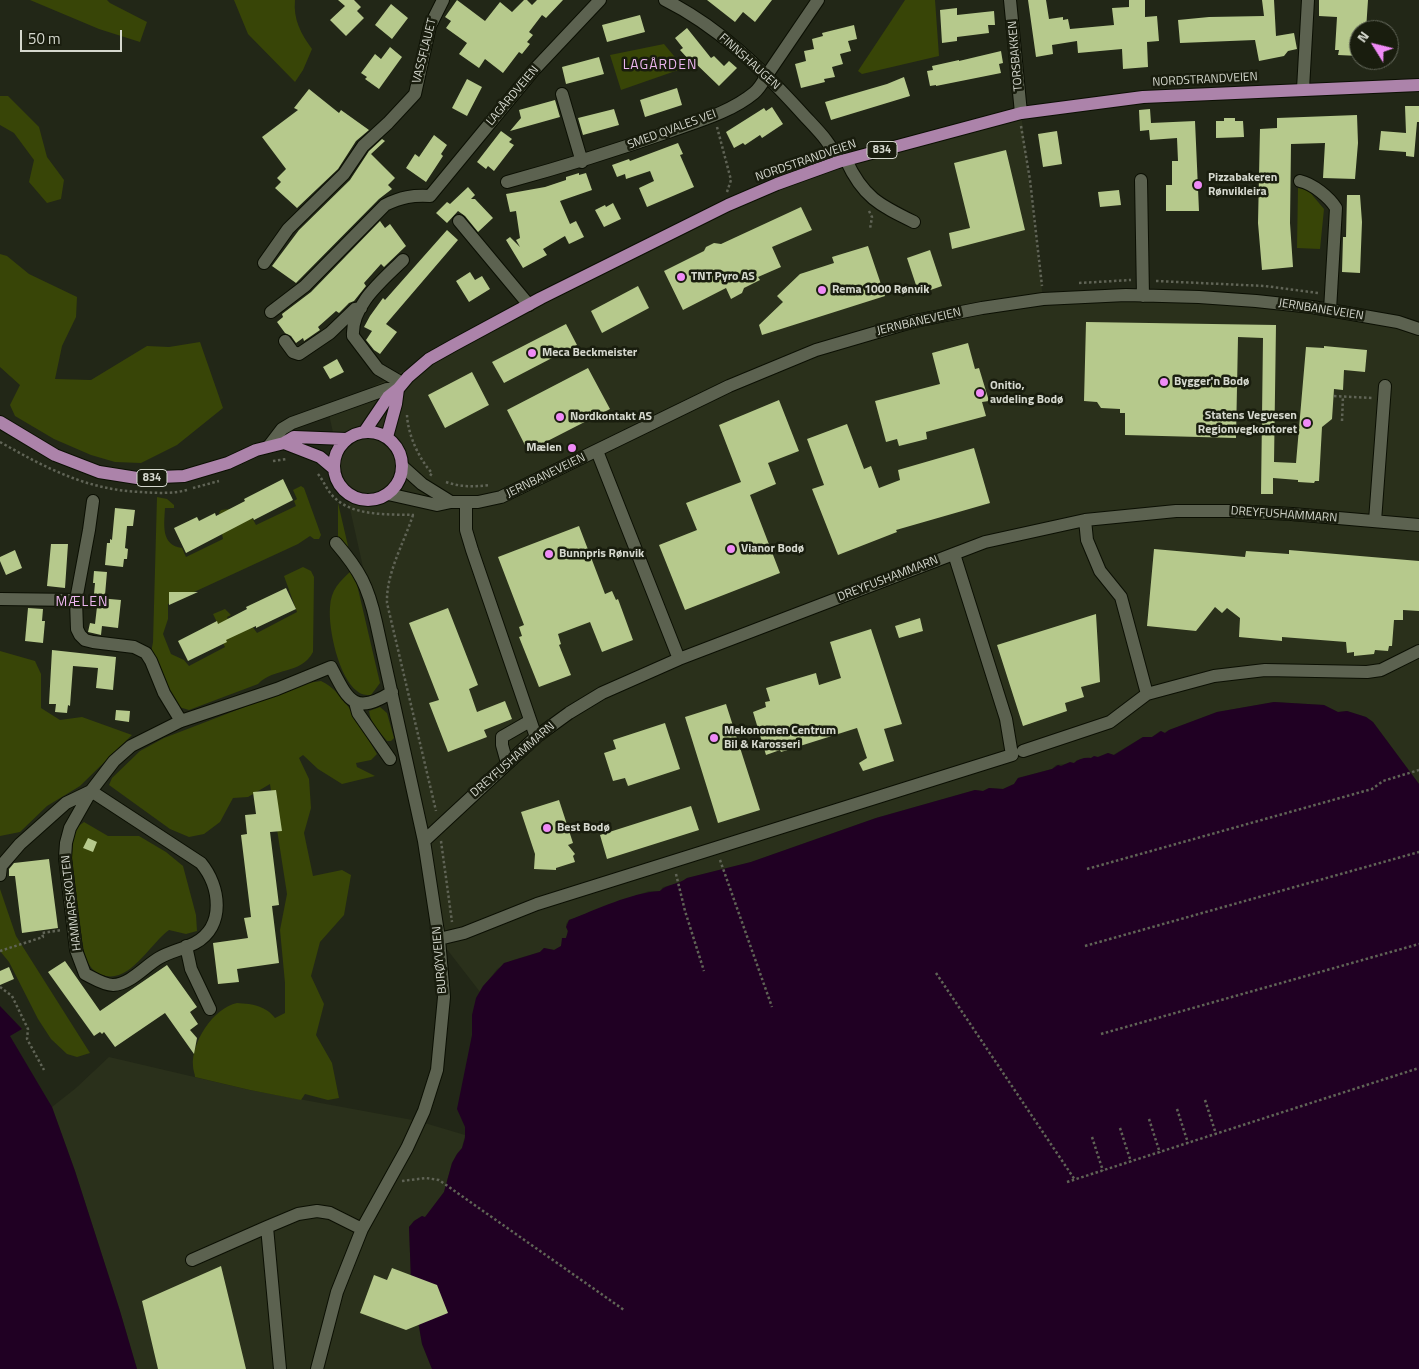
<!DOCTYPE html>
<meta charset="utf-8">
<style>
body{margin:0}
#map{position:relative;width:1419px;height:1369px;overflow:hidden;background:#222717;font-family:"Titillium Web",sans-serif}
canvas{display:block}
.north{position:absolute;left:1349px;top:20px;width:50px;height:50px;box-sizing:border-box;background:#191d0e;border:1px solid #64685b;border-radius:50%;rotate:306deg;font-size:14px;font-weight:700;line-height:20px;text-align:center;color:#d5d8ce}
.north::after{content:'';display:block;margin:auto;width:18px;height:22px;background:#ef8bf6;clip-path:polygon(50% 0,100% 100%,50% 72%,0 100%)}
.scale{position:absolute;left:20px;top:30px;width:102px;height:22px;box-sizing:border-box;border:2px solid #d5d8ce;border-top:0;padding-left:6px;font-size:15px;line-height:18px;white-space:nowrap;color:#d5d8ce;-webkit-text-stroke:4px #191d0e;paint-order:stroke}
</style>
<div id="map">
<canvas width="1419" height="1369"></canvas>
<div class="north">N</div>
<div class="scale">50 m</div>
</div>
<script>
const c = document.querySelector('canvas').getContext('2d');
c.lineJoin = 'round';
function paint(path, color) {
  c.fillStyle = color;
  c.fill(path, 'evenodd');
}
function stroke(path, color, width, dash) {
  c.strokeStyle = color;
  c.lineWidth = width;
  c.lineCap = dash ? 'butt' : 'round';
  c.setLineDash(dash || []);
  c.stroke(path);
}
function write(font, color, halo, rows, align = 'center') {
  c.font = font + ' "Titillium Web",sans-serif';
  c.lineWidth = 5;
  c.setLineDash([]);
  c.textBaseline = 'middle';
  c.strokeStyle = halo;
  c.fillStyle = color;
  for (const [text, x, y, turn = 0] of rows) {
    c.save();
    c.translate(x, y);
    c.rotate((+turn || 0) * Math.PI / 180);
    c.textAlign = isNaN(turn) ? turn : align;
    if (halo) c.strokeText(text, 0, 0);
    c.fillText(text, 0, 0);
    c.restore();
  }
}
const built = new Path2D(`
 M1021,113L1043,299L1256,301L1419,329V784L1373,722L1366,717L1347,711L1338,712L1324,705L1274,702L1217,712L1169,730L1164,733L1160,731L1152,737H1143L1113,755L1108,753L1098,757L1077,760L1074,763L1056,765L1052,769L1018,778L1014,784L1003,789L989,788L983,791L975,790L876,818L751,862L687,878L681,883L663,887L660,891H649L569,920L566,924L568,934L561,946L555,950L544,948L540,952L513,960L497,969L480,992L439,939L424,841L328,410L529,305L795,176Z
 M109,1057L250,1090L418,1121L465,1135L462,1148L457,1154L452,1163L444,1192L425,1218L422,1216L414,1221L409,1227L411,1280L422,1344L432,1369H137L120,1311L75,1171L52,1107L76,1088Z`);
const green = new Path2D(`
 M30,0H107L110,3L147,22L140,42L99,29Z
 M234,0H295C293,19 301,34 312,49L303,70L295,82L248,34Z
 M905,0H935L939,56L862,74L858,71Z
 M664,44L684,68L621,90L610,55Z
 M0,96H8L39,127L47,157L64,180L61,199L47,203L29,182L34,160L14,133L0,125Z
 M1298,188L1308,190L1324,209L1320,249L1297,248Z
 M0,254L7,256L29,274L77,297L76,317L62,346L55,379L91,380L147,346L169,347L200,342L223,408L177,445L141,463L115,462L91,455L54,439L15,416L10,405L20,385L0,367Z
 M301,486L304,488L321,535L319,539H314L310,536L298,544L168,604V619L163,634L171,654L184,660L189,666L225,647L222,641L225,639L213,614L225,609L231,615L227,617L235,633L252,626L257,633L297,612L284,576L303,567L311,571L314,577L313,652C301,675 274,667 258,684L189,710L179,707L171,697L151,653L153,642L157,497L167,499L174,505V508H165C164,526 161,545 182,548L186,557L223,539L222,534L227,528L219,513L221,510L229,509L237,526L251,516L256,525L296,506L294,501L297,499L293,490Z
 M338,503L380,683L371,695C366,695 361,695 357,691C339,678 328,629 330,607C331,590 339,582 351,571L338,542Z
 M0,651L35,661L41,674V708L60,720L82,717L132,735L80,786L47,806L20,832L0,836Z
 M321,681C344,691 364,732 377,754L371,760L356,763L357,767L375,776L342,784L318,769L303,755L299,758L309,779L311,808L304,833L313,876L342,870L351,875L344,915L320,942L311,976L324,1004L316,1035L332,1063L339,1098L328,1100L305,1094L301,1100L250,1090L195,1077C195,1074 193,1070 193,1066C191,1043 213,1008 237,1003C240,1003 245,1004 249,1004C260,1006 268,1009 275,1018L285,1013V983L280,930L287,894L270,784L248,797L233,798L220,822L204,834L189,837L170,829L109,785L112,778L140,751L164,738L307,683Z
 M380,707L387,713L394,738L391,741H387C380,732 370,723 369,711Z
 M84,822L108,836H139L166,852L183,866L196,915L197,931L186,934L169,930C151,943 131,981 106,976C94,973 89,967 85,956C81,929 63,848 78,827C79,825 83,823 84,822Z
 M0,889L16,936L90,1053L77,1057L67,1054L51,1039L38,1019L9,962L0,951Z`);
const water = new Path2D(`
 M1274,702L1324,705L1338,712L1347,711L1366,717L1373,722L1419,784V1369H432L422,1344L411,1280L409,1227L414,1221L422,1216L425,1217L444,1192L452,1163L457,1154L462,1148L465,1138V1127L457,1109L472,1035V1015L476,998L483,986L504,963L540,952L544,948L554,950L561,946L562,938H566L568,931L566,927L569,920C598,909 630,893 660,891C666,884 678,885 687,878L751,862L876,818L975,790L983,791L989,788L1003,789L1014,784L1018,778L1052,769L1058,765L1061,766L1070,762L1074,763C1078,759 1085,757 1091,758L1094,756L1098,757L1108,753L1114,755L1143,737H1152L1161,731L1165,733L1169,730L1217,712Z
 M0,1006L22,1029L10,1036L52,1107L75,1171L120,1311L137,1369H0Z`);
const building = new Path2D(`
 M338,0H354L361,7L357,11L364,18L346,36L330,20L345,6Z
 M457,0L485,21L500,2L512,12L524,0H527L532,5L537,0H563L546,18L542,15L529,32L533,35L527,42L530,44L522,54L519,52L503,73L485,59L479,68L459,54L467,43L446,28L451,21L445,17Z
 M707,0H772L755,22L743,12L735,22Z
 M1028,0H1046L1049,19L1063,17V20L1068,19L1070,29L1114,25L1112,8L1129,7V0H1145V17L1157,16L1159,41L1147,42L1148,67L1123,69L1122,49L1078,53L1077,41L1052,45L1053,54L1036,57Z
 M1262,0H1274L1276,36L1294,33L1297,49L1288,51L1284,56L1259,61L1255,40L1180,43L1178,20L1209,17L1264,16Z
 M1319,0H1368L1366,30H1359V56L1338,55L1339,50H1335L1337,17L1319,16Z
 M391,4L408,18L392,39L375,25Z
 M957,8V15L994,11L995,25H988L989,33L957,37V41L942,43L940,10Z
 M640,15L645,32L607,42L602,25Z
 M854,25L857,39L848,41L851,51L840,54L843,64L832,67L835,77L824,79L825,82L801,88L795,64L806,61L804,51L814,49L812,39L823,36L822,33Z
 M687,28L711,58L714,56L724,66L729,61L737,68L719,86L692,60L690,61L680,50L683,48L675,38Z
 M390,47L402,57L379,89L365,79L367,77L361,73L375,54L381,59Z
 M1001,51L1003,63L999,64L1001,73L936,86V85L930,86L927,71L933,70L932,66L959,60V61Z
 M599,57L604,74L566,84L562,67Z
 M904,77L910,96L831,120L825,102L887,84Z
 M467,79L482,87L467,116L452,108Z
 M677,88L682,105L645,117L640,100Z
 M309,89L339,113L341,110L369,130L356,141L338,169L297,208L275,188L281,182L277,178L286,169L262,137L298,110L294,108Z
 M555,100L560,117L510,131L521,118L519,110Z
 M1405,106H1419V122H1417L1414,157L1406,156V152L1379,150L1381,131L1406,133Z
 M772,107L783,124L762,138L760,135L745,145L743,143L734,148L726,132L764,108L766,111Z
 M614,109L619,125L583,135L578,118Z
 M1150,109L1151,123L1195,121L1199,211H1166V185H1172V161H1178L1177,138L1150,140L1149,130L1140,131L1139,110Z
 M1357,115L1358,143L1355,179L1323,178L1325,143L1291,144L1290,223L1293,267L1262,270L1258,223L1260,129L1277,128V118Z
 M1224,118H1235V121H1243L1244,137L1216,138V121H1224Z
 M501,131L512,139L509,142L514,145L494,171L488,166L486,169L477,162Z
 M1057,131L1062,164L1043,167L1038,134Z
 M434,135L447,145L441,154L443,156L426,182L406,168L415,154L419,157Z
 M382,139L385,141L371,154L395,178L388,185L392,189L379,199L296,283L272,266L299,230L350,180L369,151Z
 M678,143L683,154L680,155L694,187L647,207L639,188L654,181L650,171L626,179L625,174L617,177L612,165L629,159L630,161Z
 M1006,150L1025,230L952,249L949,233L970,228L954,163Z
 M579,173V175L586,173L592,190L560,201L570,224L576,221L584,237L569,244L565,236L543,249L547,255L523,268L506,240L510,237L520,247L516,240L520,238L516,211L510,212L506,194L545,187L566,180V177Z
 M468,187L475,195L471,199H475L493,218L478,232L465,216L458,211L447,223L436,213L447,202L450,204Z
 M1119,190L1121,205L1100,207L1098,192Z
 M1347,195H1360L1362,222L1360,273L1342,272L1343,237H1346Z
 M613,203L621,219L604,227L595,210L605,205L606,207Z
 M801,207L812,230L772,247L781,267L758,277L760,280L744,288L742,293L731,299L726,288L683,310L664,271L704,251L706,247L714,243L721,244Z
 M380,221L385,228L390,224L406,246L384,267L381,264L364,283L366,286L354,301L349,303L339,313L336,311L318,327L320,330L304,341L303,338L296,343L291,336L285,333L277,322L283,317L282,314L311,292Z
 M447,230L458,240L386,324L397,332L380,354L374,350L366,340L372,331L364,327L370,316L383,298L385,300Z
 M868,246L885,296L762,335L759,325L783,302L777,296L800,274L834,263L832,257Z
 M930,250L942,286L919,294L907,258Z
 M470,272L475,280L482,276L490,289L469,302L456,281Z
 M638,286L649,308L602,333L591,311Z
 M1086,322L1276,325L1274,462L1296,463L1306,347L1324,348V346L1367,350L1365,372L1344,370L1343,390L1334,389L1332,419L1322,427L1319,481H1315L1314,483L1298,482V480L1273,478V494H1261L1263,338L1238,337L1236,438L1125,435V413H1120V409L1101,408L1097,402L1084,401Z
 M566,324L577,345L504,383L492,362Z
 M968,343L975,369L979,368L989,401L982,402L986,416L926,432L927,439L899,446L897,439L886,442L875,401L940,384L932,353Z
 M337,359L344,372L330,379L323,367Z
 M588,368L610,409L528,451L507,410Z
 M472,372L489,405L445,428L428,395Z
 M779,400L799,451L768,463L776,484L750,495L780,573L685,610L659,545L697,530L686,503L741,482L719,425Z
 M847,424L864,469L871,466L879,488L900,480L898,470L974,448L990,503L896,530L897,532L838,555L812,489L824,485L807,439Z
 M283,479L293,500L254,520L253,518L186,553L174,528L197,517L199,521L215,513L216,516L245,501L244,499Z
 M115,508L135,510L133,526H127L125,548L128,549L127,559H124L123,567L105,565L107,543H110V539L112,540Z
 M579,526L605,594L612,591L616,600L618,599L633,640L602,652L590,622L558,634L561,644L559,645L571,675L539,687L519,637L522,636L519,627L524,625L498,557Z
 M51,544H68L65,588L47,586Z
 M1154,549L1245,557L1246,551L1289,554V550L1419,561V611L1403,610V620H1394L1392,646H1389L1388,651L1375,650L1374,654L1354,656V652L1347,653L1346,642L1282,637V641L1239,637L1240,618L1227,608L1222,613L1215,607L1196,631L1147,626Z
 M15,550L22,568L6,575L0,561V557Z
 M94,571L107,572L105,595L94,594L95,583H93Z
 M286,588L296,609L256,628V626L226,640L227,642L188,661L178,641L217,621L218,624L247,609L246,607Z
 M169,592H198L169,605Z
 M98,598L121,600L118,628L102,626L101,635L88,632L90,623L95,624Z
 M28,608L43,609L42,621H45L43,643L25,641Z
 M448,608L478,685L469,689L477,712L505,701L512,719L484,730L487,737L448,752L429,703L439,700L409,623Z
 M1096,614L1100,682L1081,687L1084,697L1065,703L1067,711L1023,726L997,645Z
 M920,618L923,631L899,638L895,626Z
 M871,629L902,724L884,729L894,761L863,771L859,763L867,758L857,728L781,752L780,750L766,755L753,712L766,707L765,702L770,701L766,688L816,673L819,685L841,678L830,642Z
 M52,650L116,657L113,690L96,688L98,668L73,666L70,706L68,705L67,713L55,712L56,704H49Z
 M726,704L760,810L718,823L685,717Z
 M116,710L130,711L129,722L115,720Z
 M665,723L680,769L628,786L625,778L613,781L604,753L616,749L613,740Z
 M276,790L282,831L270,832L279,905L272,906L279,963L237,969L239,982L218,984L213,943L248,938L244,918L251,917L241,835L247,834L245,815L256,814L253,792Z
 M559,800L573,843L568,845L575,854L573,856L575,862L556,868V870L534,869L535,854L521,812Z
 M691,806L699,830L607,859L600,835Z
 M88,838L97,842L93,852L83,848Z
 M49,859L58,928L22,933L15,876H9V869L14,863Z
 M65,961L100,1011L167,965L197,1007L190,1012L198,1024L190,1030L197,1038L194,1054L165,1013L115,1047L104,1032L102,1034L100,1032L94,1036L48,972Z
 M9,967L14,979L0,985V971Z
 M221,1266L246,1369H158L142,1301Z
 M392,1268L437,1285L448,1313L406,1330L360,1313L374,1275L387,1280Z`);
const path = new Path2D(`
 M1021,126L1030,180L1042,286
 M717,127L731,180L727,192
 M869,211L872,217L870,229
 M1156,281L1265,286L1318,293
 M1079,283L1131,280
 M1334,396L1372,398
 M407,415C408,435 419,459 432,473L430,476
 M1342,421L1343,396
 M0,442C46,468 87,490 141,492C156,493 172,494 187,490
 M273,461L287,459
 M318,474C323,480 326,488 331,494C350,517 387,514 414,515
 M446,482C460,487 474,487 490,485
 M193,488L219,481
 M413,515C404,543 386,573 387,603L436,811
 M441,841L452,922
 M720,860L772,1007
 M1087,869L1372,789L1383,781L1419,770
 M676,874L685,911L704,971
 M1085,946L1419,852
 M0,951L43,937L42,933L62,930
 M936,973L1075,1180
 M0,987L12,996L28,1029L27,1039L44,1070
 M1101,1034L1419,944
 M1205,1100L1216,1134
 M1177,1109L1188,1143
 M1149,1119L1160,1153
 M1120,1128L1131,1162
 M1092,1137L1103,1171
 M402,1181L426,1178L439,1180L624,1310
 M1067,1182L1419,1068`);
const minor = new Path2D(`
 M665,0C717,26 760,67 800,111C814,127 831,141 838,162
 M1010,0L1021,113
 M1303,89L1308,0
 M562,94L582,162
 M846,160C863,197 879,205 914,222
 M1141,180L1143,296
 M1300,181C1313,184 1329,197 1336,208L1330,310
 M507,182C562,167 617,150 671,131C699,121 731,112 754,93C760,88 763,82 767,75L818,0
 M459,221L529,305
 M264,263L288,229L344,174L363,146L388,123L415,94L430,26L443,0
 M271,312L305,286L385,205C401,197 413,195 430,196L533,71L600,0
 M285,341L293,352L299,354L330,333L355,309L361,308
 M402,383L378,369L353,336C351,305 383,280 403,260
 M269,446L282,429L292,423L387,389H398
 M597,451L679,659
 M402,466L422,484L451,502
 M388,494L437,505L451,502H478L501,497L729,386L816,350L915,321L982,308L1043,299L1126,295L1199,297L1256,301L1312,307L1398,322L1419,329
 M93,501L89,530L76,600L77,629L80,635L85,640L93,642L134,647L146,653L151,661L164,693L181,721
 M466,503V530L472,550L536,737
 M1085,520L1087,540L1100,571L1121,597L1147,694
 M1375,521L1385,386
 M0,599L76,600
 M355,702L358,713L390,759
 M1023,751L1110,722L1147,694L1214,676L1265,670L1367,672L1381,670L1419,651
 M507,763L502,745V737L530,721
 M424,841L536,737L569,713L602,693L679,659L985,542L1085,520L1176,511H1231L1292,514L1419,525
 M0,875L1,866L20,844L66,803L91,791L201,863C220,886 226,926 195,943C184,949 171,951 159,958C145,966 131,984 113,985C104,985 93,978 85,974L76,950L65,858L66,843L70,828L91,791L114,761L131,746L181,721L277,689L331,667C348,700 354,716 392,692
 M439,939L464,933L537,904L1012,755L1006,719L954,554
 M186,946L191,969L210,1009
 M267,1227L280,1369
 M192,1260L267,1227L298,1214L317,1211L330,1213L362,1229
 M317,1369L337,1292L362,1229L407,1148L424,1111L437,1070L444,997L439,939L424,841L376,622C368,586 360,571 336,543`);
const major = new Path2D(`
 M0,422L55,455L99,472L137,478L184,476L228,463L256,450L284,443L294,437L346,439
 M365,431L388,397L398,389L408,377L429,359L454,345L541,298L728,205L777,184L838,162L1021,113L1143,97L1419,85
 M334 466a34 34 0 1 1 68 0a34 34 0 1 1-68 0Z
 M387,437L396,404L398,389
 M284,443L320,457L333,468`);
const markers = [
 [1198,185,5,"#ef8bf6"],
 [681,277,5,"#ef8bf6"],
 [822,290,5,"#ef8bf6"],
 [532,353,5,"#ef8bf6"],
 [1164,382,5,"#ef8bf6"],
 [980,393,5,"#ef8bf6"],
 [560,417,5,"#ef8bf6"],
 [1307,423,5,"#ef8bf6"],
 [572,448,5,"#ef8bf6"],
 [731,549,5,"#ef8bf6"],
 [549,554,5,"#ef8bf6"],
 [714,738,5,"#ef8bf6"],
 [547,828,5,"#ef8bf6"]
];
const shields = [
 [882,150,30],
 [152,478,30]
];
const shieldNames = [
 ["834",882,150],
 ["834",152,478]
];
const streetNames = [
 ["VASSFLAUET",425,51,-76],
 ["TORSBAKKEN",1016,56,-95],
 ["FINNSHAUGEN",749,62,42],
 ["NORDSTRANDVEIEN",1205,80,-3],
 ["LAGÅRDVEIEN",513,96,-50],
 ["SMED QVALES VEI",672,130,-20],
 ["NORDSTRANDVEIEN",806,161,-19],
 ["JERNBANEVEIEN",1321,310,9],
 ["JERNBANEVEIEN",919,322,-13],
 ["JERNBANEVEIEN",546,476,-26],
 ["DREYFUSHAMMARN",1284,515,4],
 ["DREYFUSHAMMARN",888,579,-21],
 ["DREYFUSHAMMARN",513,760,-41],
 ["HAMMARSKOLTEN",72,903,-97],
 ["BURØYVEIEN",440,960,-95]
];
const poiNames = [
 ["Pizzabakeren",1208,178],
 ["Rønvikleira",1208,192],
 ["TNT Pyro AS",691,277],
 ["Rema 1000 Rønvik",832,290],
 ["Meca Beckmeister",542,353],
 ["Bygger'n Bodø",1174,382],
 ["Onitio,",990,386],
 ["avdeling Bodø",990,400],
 ["Statens Vegvesen",1297,416,"right"],
 ["Regionvegkontoret",1297,430,"right"],
 ["Nordkontakt AS",570,417],
 ["Mælen",562,448,"right"],
 ["Vianor Bodø",741,549],
 ["Bunnpris Rønvik",559,554],
 ["Mekonomen Centrum",724,731],
 ["Bil & Karosseri",724,745],
 ["Best Bodø",557,828]
];
const neighbourhoodNames = [
 ["LAGÅRDEN",660,66],
 ["MÆLEN",82,603]
];
paint(built, '#2a301b');
paint(green, '#384507');
paint(water, '#200023');
paint(building, '#b6c98c');
stroke(minor, '#0b0f03', 14);
stroke(major, '#0b0f03', 14);
stroke(path, '#606456', 2.5, [2.5, 2.5]);
stroke(minor, '#5c6250', 12);
stroke(major, '#ac83aa', 12);
for (const [x, y, r, color] of markers) {
  const dot = new Path2D();
  dot.arc(x, y, r, 0, 2 * Math.PI);
  c.fillStyle = color;
  c.fill(dot);
  stroke(dot, '#191d0e', 2);
}
for (const [x, y, w] of shields) {
  const box = new Path2D();
  box.roundRect(x - w / 2, y - 8.5, w, 17, 4);
  c.fillStyle = '#191d0e';
  c.fill(box);
  stroke(box, '#d5d8ce', 1);
}
write('bold 11px', '#d5d8ce', null, shieldNames);
write('12px', '#d5d8ce', '#191d0e', streetNames);
write('bold 12px', '#d5d8ce', '#191d0e', poiNames, 'left');
c.letterSpacing = '1px';
write('14px', '#ecb5ef', '#191d0e', neighbourhoodNames);
c.letterSpacing = '0px';
</script>
